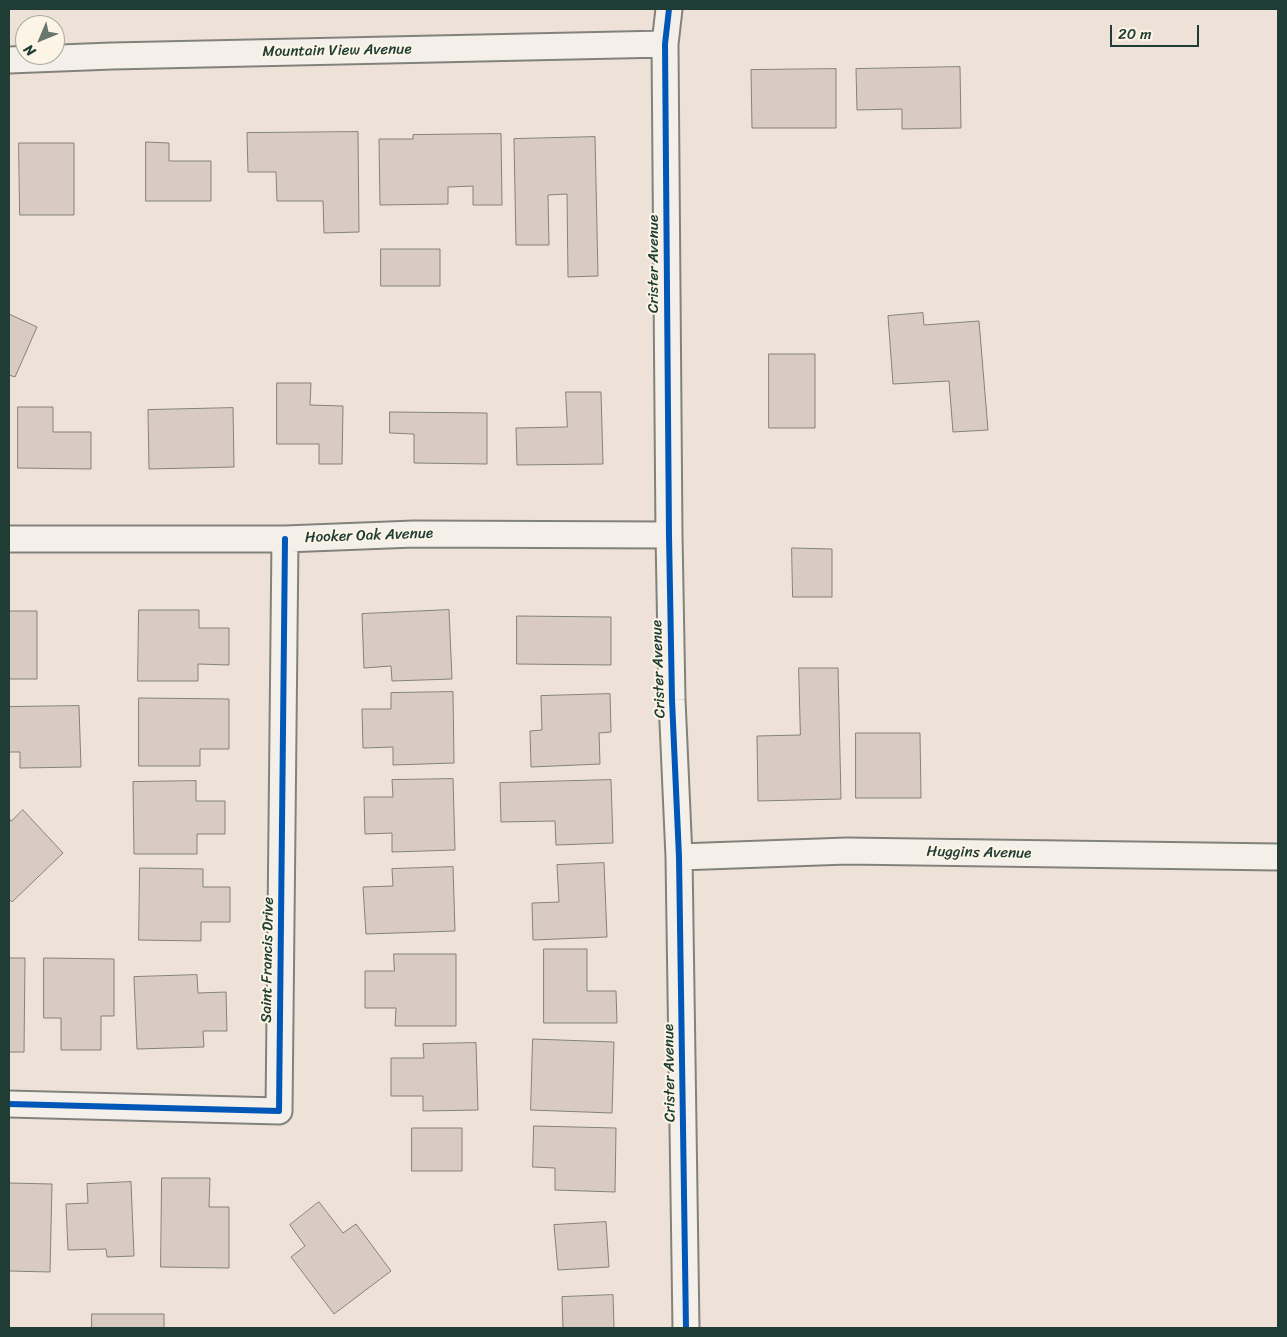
<!DOCTYPE html>
<style>
body{margin:0}
#map{position:relative;width:1287px;height:1337px;overflow:hidden;background:#eee2d8;font-family:Sriracha,sans-serif}
canvas{display:block}
.frame{position:absolute;inset:0;border:10px solid #1f3d34;pointer-events:none}
.north{position:absolute;left:15px;top:15px;width:50px;height:50px;box-sizing:border-box;background:#fcf5e5;border:1px solid #a4ab9e;border-radius:50%;rotate:225deg;font-size:14px;font-weight:700;line-height:20px;text-align:center;color:#1f3d34}
.north::after{content:'';display:block;margin:auto;width:18px;height:22px;background:#67776d;clip-path:polygon(50% 0,100% 100%,50% 72%,0 100%)}
.scale{position:absolute;left:1110px;top:25px;width:89px;height:22px;box-sizing:border-box;border:2px solid #1f3d34;border-top:0;padding-left:6px;font-size:15px;line-height:18px;white-space:nowrap;color:#1f3d34;-webkit-text-stroke:4px #fcf5e5;paint-order:stroke}
</style>
<div id="map">
<canvas width="1287" height="1337"></canvas>
<div class="frame"></div>
<div class="north">N</div>
<div class="scale">20 m</div>
</div>
<script>
const c = document.querySelector('canvas').getContext('2d');
c.lineJoin = 'round';
function paint(path, color) {
  c.fillStyle = color;
  c.fill(path, 'evenodd');
}
function stroke(path, color, width, dash) {
  c.strokeStyle = color;
  c.lineWidth = width;
  c.lineCap = dash ? 'butt' : 'round';
  c.setLineDash(dash || []);
  c.stroke(path);
}
function write(font, color, halo, rows, align = 'center') {
  c.font = font + ' Sriracha,sans-serif';
  c.lineWidth = 4;
  c.setLineDash([]);
  c.textBaseline = 'middle';
  c.strokeStyle = halo;
  c.fillStyle = color;
  for (const [text, x, y, turn = 0] of rows) {
    c.save();
    c.translate(x, y);
    c.rotate((+turn || 0) * Math.PI / 180);
    c.textAlign = isNaN(turn) ? turn : align;
    if (halo) c.strokeText(text, 0, 0);
    c.fillText(text, 0, 0);
    c.restore();
  }
}
const building = new Path2D(`
 M960,67L961,128L902,129V109L857,110L856,69Z
 M836,69V128H752L751,70Z
 M358,132L359,232L324,233L323,201H277L276,172H248L247,133Z
 M501,134L502,205H473V186L448,187V204L380,205L379,139H413V135Z
 M595,137L598,276L568,277L567,194L548,195L549,245H516L514,139Z
 M146,142L169,143V161H211V201H146Z
 M19,143H74V215H20Z
 M381,249H440V286H381Z
 M923,313L924,325L979,321L988,430L953,432L949,381L893,384L888,316Z
 M9,314L37,327L15,377L9,375Z
 M769,354H815V428H769Z
 M277,383H311L310,405L343,406L342,464H319V444H277Z
 M566,392H601L603,464L517,465L516,428L567,427Z
 M18,407H53V432H91V469L18,468Z
 M233,408L234,467L149,469L148,410Z
 M390,412L487,413V464L414,463V434L390,433Z
 M792,548L832,549V597H793Z
 M139,610H199V628H229V665L198,664V681H138Z
 M449,610L452,679L392,681L391,666L364,668L362,614Z
 M9,611H37V679H9Z
 M517,616L611,617V665L517,664Z
 M799,668H838L841,799L758,801L757,736L800,735Z
 M453,692L454,763L393,765V747L363,748L362,709H391V693Z
 M610,694L611,732L599,733L600,764L531,767L530,731L542,730L541,696Z
 M139,698L229,699V749H200V766H139Z
 M79,706L81,767L20,768V752H9V707Z
 M856,733H920L921,798H856Z
 M453,779L455,850L392,852V833L365,834L364,797H393L392,780Z
 M611,780L613,843L556,845L555,821L501,822L500,783Z
 M196,781V801H225V834H197V854H134L133,782Z
 M23,810L63,853L12,902L9,899V818L11,821Z
 M604,863L607,937L533,940L532,903L559,902L557,865Z
 M453,867L455,931L366,934L363,887L393,886L392,869Z
 M140,868L203,869V887H230V922H201V941L139,940Z
 M544,949H587V991H616L617,1023H544Z
 M394,954H456V1026H395L396,1008H365V971H394Z
 M9,958H25L24,1052H9Z
 M44,958L114,959V1016H101V1050H61V1018H44Z
 M197,975L198,993L226,992L227,1031H203L204,1047L137,1049L134,977Z
 M533,1039L614,1042L612,1113L531,1110Z
 M476,1043L478,1110L423,1111V1096H391V1058H424L423,1044Z
 M534,1126L616,1128L615,1192L555,1190V1168L533,1167Z
 M412,1128H462V1171H412Z
 M162,1178H210L209,1207H229V1268L161,1267Z
 M131,1182L134,1256L107,1257L106,1249L68,1250L66,1204L88,1203L87,1184Z
 M9,1183L52,1184L50,1272L9,1271Z
 M319,1202L343,1233L356,1224L391,1271L334,1314L291,1257L305,1246L290,1225Z
 M606,1222L609,1267L558,1270L554,1225Z
 M613,1295L614,1328H563L562,1297Z
 M92,1314H164V1328H92Z`);
const minor = new Path2D(`
 M669,9L665,44L669,535L672,700L679,857L686,1328
 M9,60L112,56L665,44
 M9,539H285L414,534L669,535
 M679,857L847,851L1278,857
 M9,1104L279,1111L285,539`);
const cycleway = new Path2D(`
 M669,9L665,44L669,535L672,700L679,857L686,1328
 M9,1104L279,1111L285,539`);
const streetNames = [
 ["Mountain View Avenue",337,51,-1],
 ["Crister Avenue",654,264,-90],
 ["Hooker Oak Avenue",369,536,-2],
 ["Crister Avenue",659,669,-92],
 ["Huggins Avenue",979,853,1],
 ["Saint Francis Drive",268,960,-89],
 ["Crister Avenue",670,1073,-91]
];
paint(building, '#dacbc2');
stroke(building, '#82827c', 1);
stroke(minor, '#82827c', 29);
stroke(minor, '#f4f0e9', 25);
stroke(cycleway, '#0057b8', 6);
write('15px', '#1f3d34', '#fcf5e5', streetNames);
</script>
